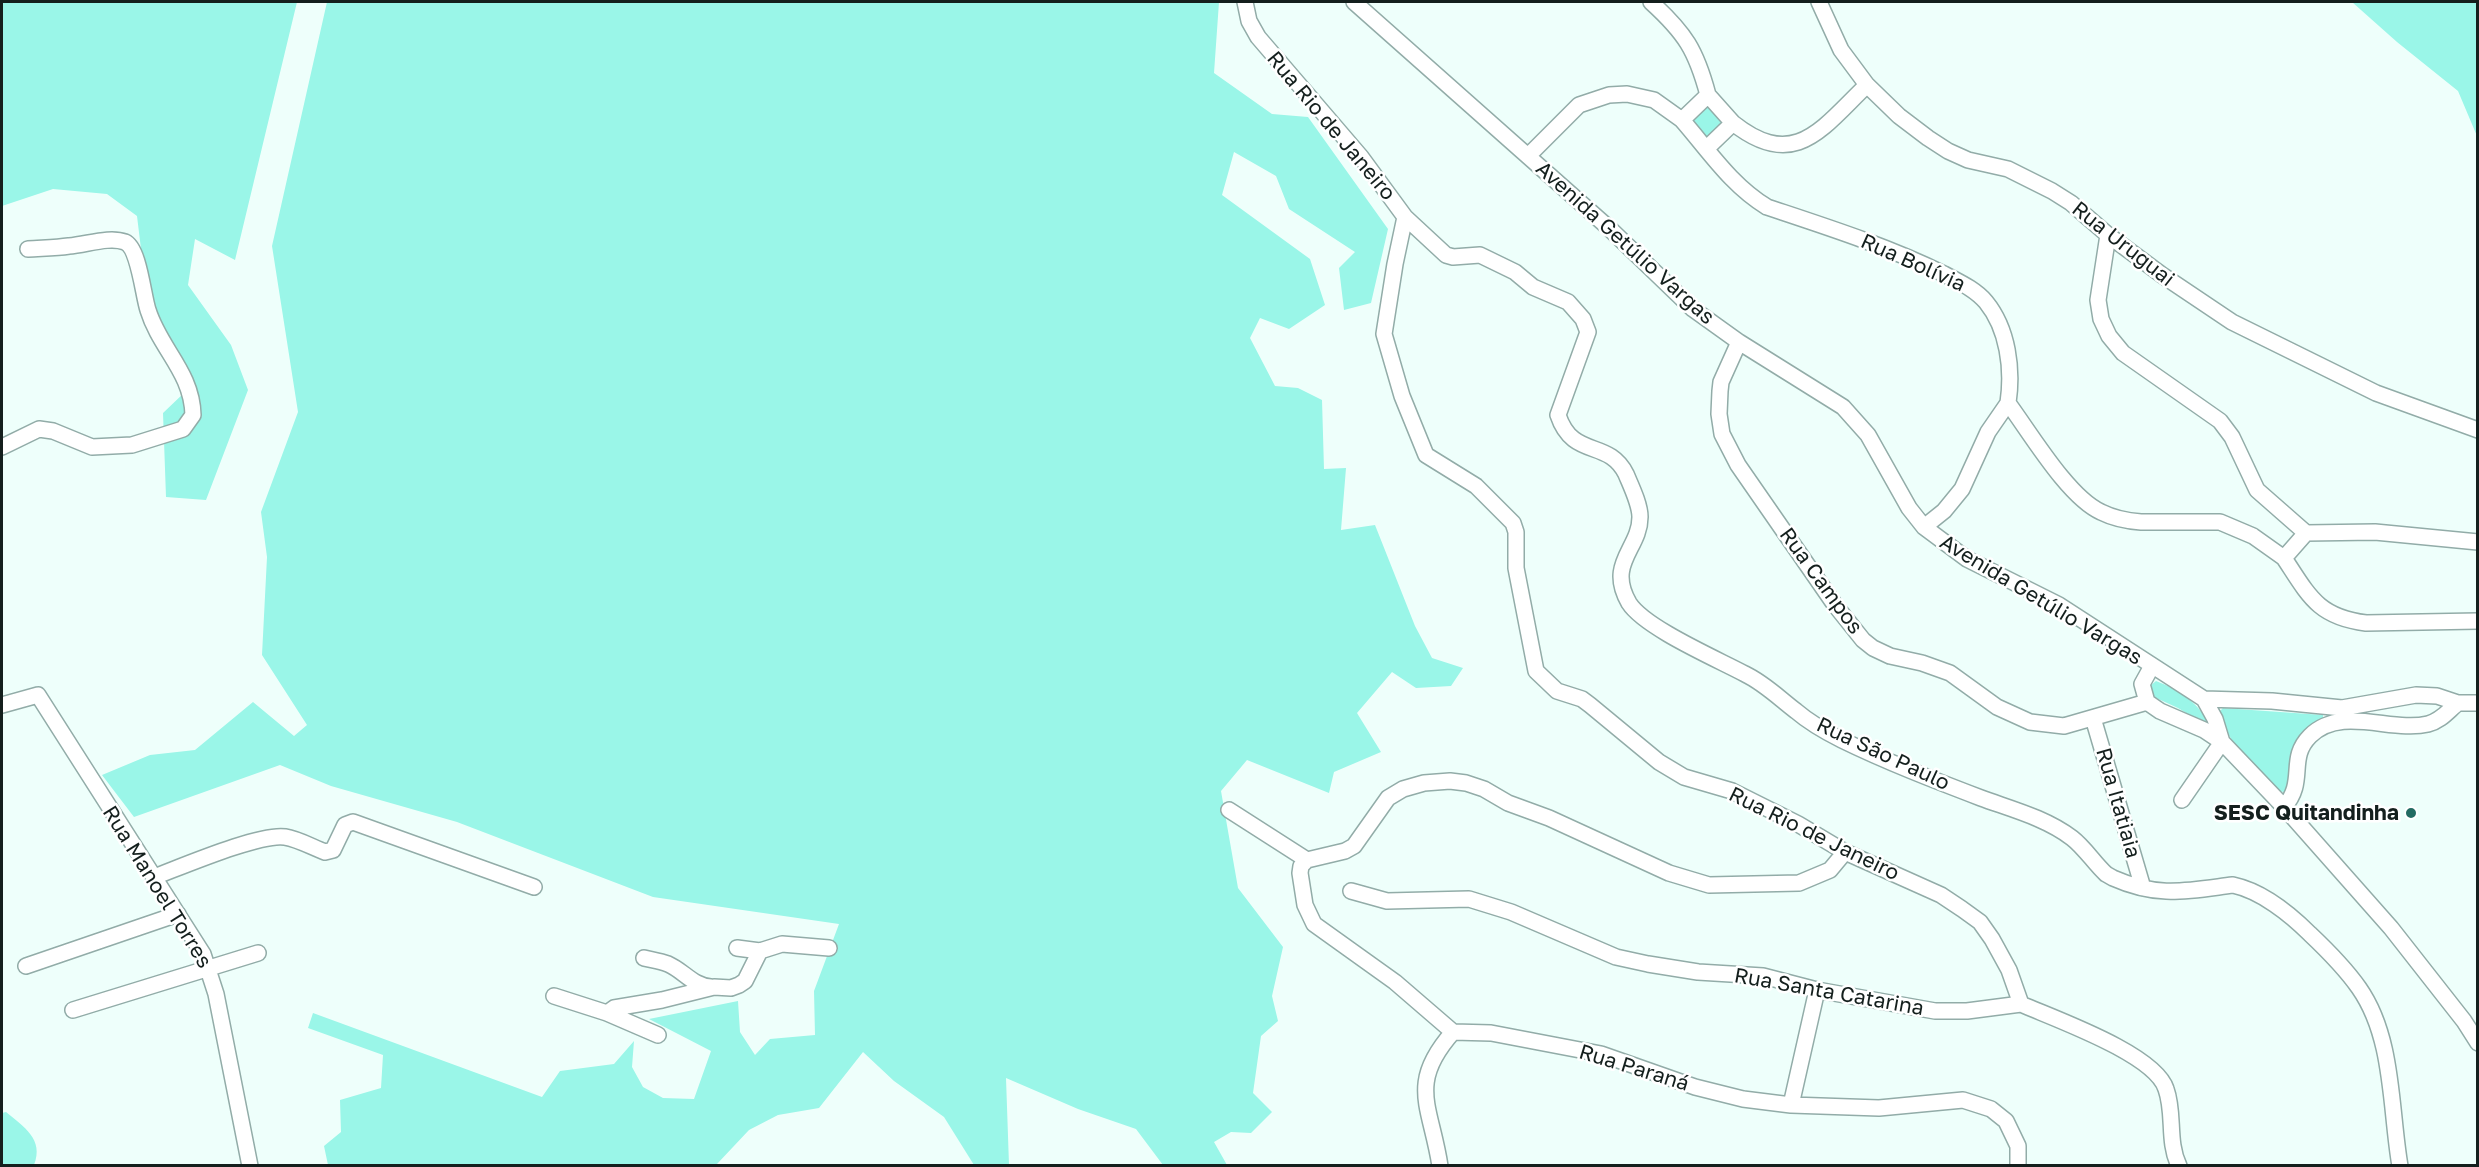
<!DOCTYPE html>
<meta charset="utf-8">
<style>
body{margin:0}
#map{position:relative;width:2479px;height:1167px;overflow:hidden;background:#eefffb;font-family:"Golos Text",sans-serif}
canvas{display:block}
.frame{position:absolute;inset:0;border:3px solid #141f1d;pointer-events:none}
</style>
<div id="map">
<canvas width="2479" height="1167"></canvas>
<div class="frame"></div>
</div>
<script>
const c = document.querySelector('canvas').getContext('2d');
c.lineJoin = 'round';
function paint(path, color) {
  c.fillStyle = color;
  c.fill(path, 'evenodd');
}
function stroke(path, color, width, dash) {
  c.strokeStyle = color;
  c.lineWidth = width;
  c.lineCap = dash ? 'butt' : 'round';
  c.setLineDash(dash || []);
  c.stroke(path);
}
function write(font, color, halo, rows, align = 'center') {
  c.font = font + ' "Golos Text",sans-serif';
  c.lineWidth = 5;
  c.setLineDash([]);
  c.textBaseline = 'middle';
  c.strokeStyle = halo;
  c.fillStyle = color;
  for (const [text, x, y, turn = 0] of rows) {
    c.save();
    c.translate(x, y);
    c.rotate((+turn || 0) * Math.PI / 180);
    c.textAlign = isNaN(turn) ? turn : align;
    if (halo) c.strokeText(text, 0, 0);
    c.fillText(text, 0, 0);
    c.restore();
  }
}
const green = new Path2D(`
 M2,2H297L235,260L195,239L188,285L231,345L248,390L206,500L166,497L163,413L185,392L145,282L137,216L107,194L53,189L2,206Z
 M327,2H1219L1214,73L1272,114L1308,117L1388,229L1371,303L1344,310L1339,268L1355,252L1289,209L1276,176L1234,152L1222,195L1310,259L1325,305L1289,329L1260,318L1250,338L1275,386L1298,388L1322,400L1324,469L1346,468L1341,530L1375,525L1415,626L1432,658L1463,668L1451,686L1416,688L1392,672L1357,713L1381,752L1334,772L1329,793L1247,760L1221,791L1238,888L1283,947L1272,996L1278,1021L1261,1036L1253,1093L1272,1112L1251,1133L1231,1132L1214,1142L1227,1165H1163L1136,1129L1078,1109L1006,1078L1009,1165H974L944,1117L894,1081L863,1052L819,1108L778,1115L749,1130L717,1164L328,1165L324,1146L341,1132L340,1100L381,1088L383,1055L308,1028L313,1013L542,1097L560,1071L614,1064L634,1041L632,1067L643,1087L663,1098L694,1099L711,1051L649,1019L738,1001L740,1032L755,1055L770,1039L815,1035L814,991L839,924L653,897L457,822L331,786L280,765L134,817L102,775L150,755L195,750L253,702L294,736L307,725L262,655L267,557L261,512L298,412L272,246Z
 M2352,2H2477V136L2458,91L2397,42Z
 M1708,106L1712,108L1724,123L1709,139H1704L1690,118Z
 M2156,681C2175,688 2200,703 2208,723L2206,725L2178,708L2154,697L2150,686Z
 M2223,708L2323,715V719C2293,728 2287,760 2289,788L2284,792L2278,791C2258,768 2225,742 2219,712Z
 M6,1112C24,1127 44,1139 34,1165H2V1113Z`);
const minor = new Path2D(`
 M1245,2L1249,21L1258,37L1361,157L1405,217L1395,264L1384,334L1402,396L1426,455L1476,486L1513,523L1516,532V568L1536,671L1557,691L1582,699L1590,705L1659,762L1684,777L1732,791L1798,824L1845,852L1941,895L1962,909L1980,922L1992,939L2009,970L2021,1004C2055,1019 2155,1054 2166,1089C2175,1114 2167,1141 2179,1166
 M1354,2L1610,229L1693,309L1739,342L1843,407L1868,435L1909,508L1924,527L1967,559L2059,605L2204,699L2215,719L2222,742
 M1651,2C1685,33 1696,50 1708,95
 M1819,2L1841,50L1867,85L1899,116L1928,138L1948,151L1968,160L2008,169L2052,191L2071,203L2108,235L2162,275L2232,322L2376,393L2478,430
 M1733,123C1795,172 1822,128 1867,85
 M1707,148L1733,123L1708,95L1682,120C1709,151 1731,185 1767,207C1827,227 1887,246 1944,274C1959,282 1975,289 1986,302C2008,329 2013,369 2008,403C2031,434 2068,497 2101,512C2113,518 2127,521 2141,522H2220L2253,536L2284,558
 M1529,155L1579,105L1609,95L1627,94L1654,100L1682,120
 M1405,217L1446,255L1453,257L1480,255L1515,272L1533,287L1568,302L1583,319L1588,332L1558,415C1573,460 1608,438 1626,474C1631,486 1640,504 1640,517C1640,549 1606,563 1629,603C1645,628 1717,659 1745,674C1764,683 1779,698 1796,711C1810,723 1826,732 1842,740C1887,762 1934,780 1981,798C2011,809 2046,818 2072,838C2085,848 2094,863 2106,874L2113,878C2158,898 2186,891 2233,885C2261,891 2290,914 2310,934C2328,951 2345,968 2359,988C2394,1038 2390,1108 2400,1166
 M2108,235L2098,300L2101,319L2109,336L2123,353L2220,421L2232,437L2257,490L2306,533L2284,558C2309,596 2318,617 2366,623L2478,621
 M1739,342L1721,382L1720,391L1719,414L1722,434L1738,465L1835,605L1863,640L1873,648L1890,656L1922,663L1950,673L1997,707L2030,722L2064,726L2147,702
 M2,447L39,429L53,431L92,447L132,445L183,429L193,415C192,372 160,349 148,310C143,295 139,248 125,242C109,236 86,245 69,246C56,248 42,248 28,249
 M1924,527L1944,511L1962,489L1988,432L2008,403
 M2306,533L2375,532L2478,542
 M2152,666L2142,684L2147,702L2160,711L2204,730L2222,742L2284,807L2391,928L2464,1021L2478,1043
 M2204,699L2272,701L2342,708L2416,695L2437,696L2458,703H2478
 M2,705L38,695L203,954L216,994L250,1166
 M2093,718L2143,888
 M2182,800L2222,742
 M2284,807C2307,781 2287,759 2310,736C2341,705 2392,733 2428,724C2441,721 2449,710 2458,703
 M1229,810L1307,860
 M1845,852L1830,870L1799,883L1709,885L1669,873L1549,818L1508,803L1484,789L1466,783L1450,781L1424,783L1403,789L1388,798L1354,846L1345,851L1307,860L1301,866L1300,873L1305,905L1314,924L1395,982L1453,1032L1491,1033L1601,1054L1695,1087L1743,1099L1791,1105L1879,1108L1963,1100L1991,1109L2006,1121L2018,1146V1166
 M154,877C181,867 260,833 285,837C298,839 312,847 325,852L333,850L345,825L353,822L534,887
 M1351,891L1387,901L1469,899L1511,912L1616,957L1648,964L1698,972L1763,976L1817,990L1935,1011H1967L2021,1004
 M737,948L760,951L782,944L829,948
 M644,958C652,960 660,961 668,964C684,971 693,986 711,987
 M26,966L178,914
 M554,996L607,1013L658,1035
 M73,1010L258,953
 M607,1013L614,1008L662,1000L714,987L731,988L739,985L745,981L760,951
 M1791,1105L1817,990
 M1440,1166C1431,1106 1407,1084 1453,1032`);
const markers = [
 [2411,813,6,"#236b62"]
];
const streetNames = [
 ["Rua Rio de Janeiro",1331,126,50],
 ["Avenida Getúlio Vargas",1625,243,42],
 ["Rua Uruguai",2123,244,38],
 ["Rua Bolívia",1913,263,24],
 ["Rua Campos",1821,581,54],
 ["Avenida Getúlio Vargas",2041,600,31],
 ["Rua São Paulo",1883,754,25],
 ["Rua Itatiaia",2118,803,74],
 ["Rua Rio de Janeiro",1814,834,26],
 ["Rua Manoel Torres",157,887,58],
 ["Rua Santa Catarina",1829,992,10],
 ["Rua Paraná",1634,1068,17]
];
const poiNames = [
 ["SESC Quitandinha",2399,813]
];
paint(green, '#9af6e8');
stroke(minor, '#92aca8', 18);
stroke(minor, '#fff', 15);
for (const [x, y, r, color] of markers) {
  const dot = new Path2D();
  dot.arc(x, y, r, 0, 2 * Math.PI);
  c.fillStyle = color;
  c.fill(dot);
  stroke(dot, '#fff', 2);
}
write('21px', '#141f1d', '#fff', streetNames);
write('bold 21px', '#141f1d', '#fff', poiNames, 'right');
</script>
